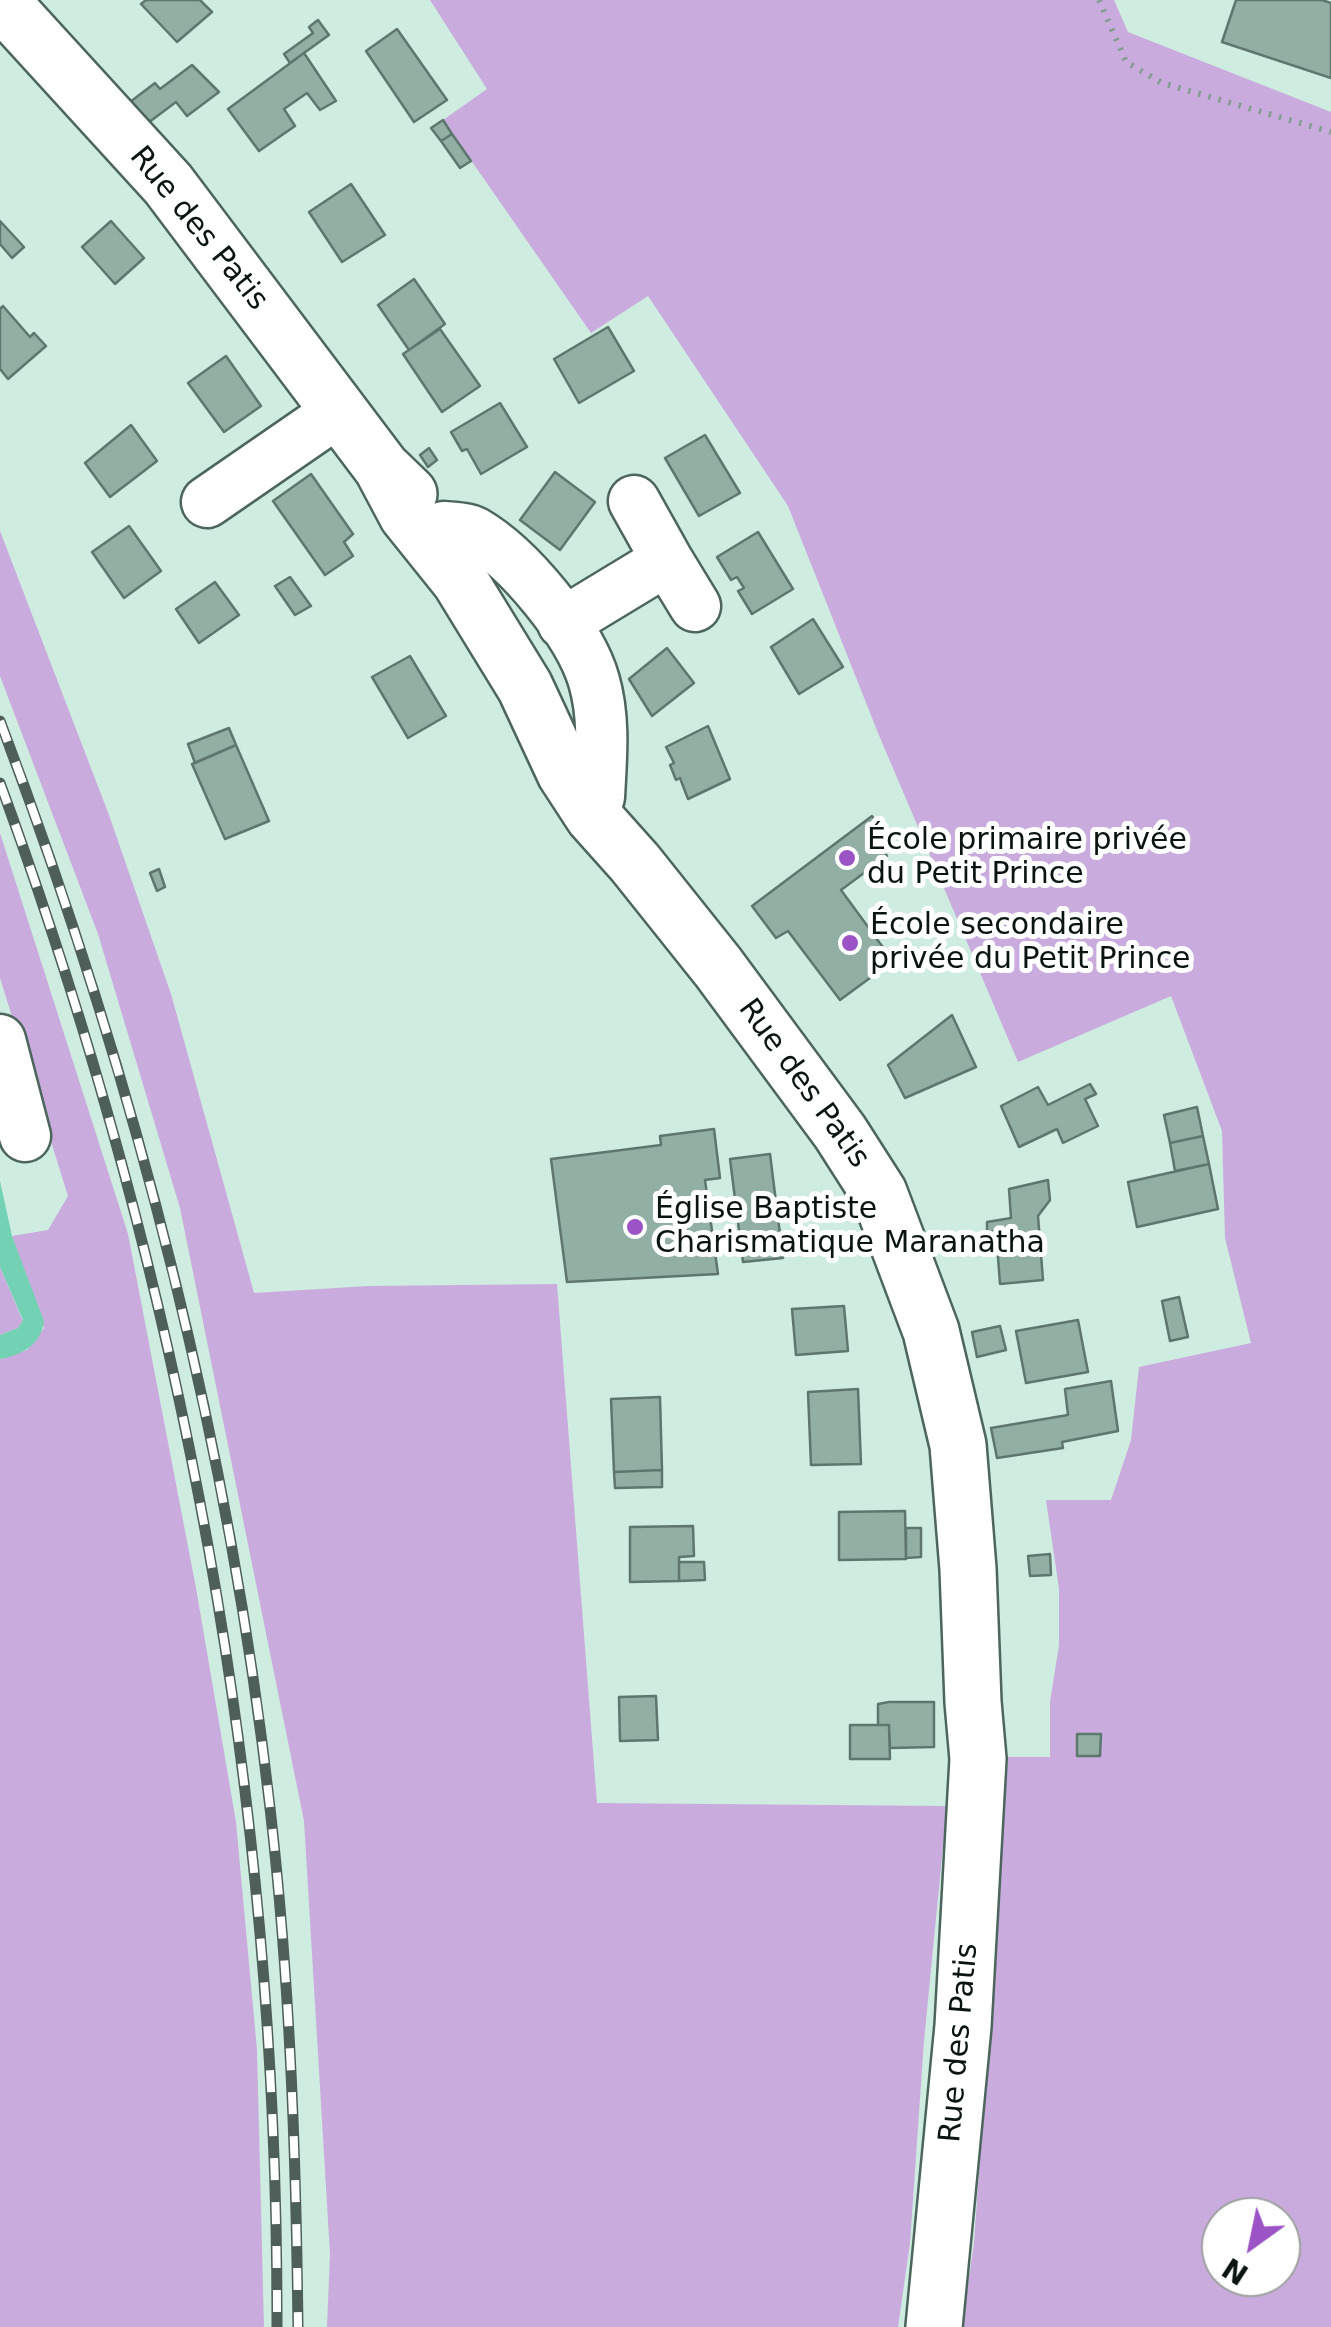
<!DOCTYPE html>
<meta charset="utf-8">
<style>
body{margin:0}
#map{position:relative;width:1331px;height:2327px;overflow:hidden;background:#cfece1;font-family:"DejaVu Sans",sans-serif}
canvas{display:block}
.north{position:absolute;left:1201px;top:2197px;width:100px;height:100px;box-sizing:border-box;background:#fff;border:2px solid #9da1a0;border-radius:50%;rotate:213deg;font-size:28px;font-weight:700;line-height:40px;text-align:center;color:#0a1511}
.north::after{content:'';display:block;margin:auto;width:35px;height:45px;background:#9c53c6;clip-path:polygon(50% 0,100% 100%,50% 72%,0 100%)}
</style>
<div id="map">
<canvas width="1331" height="2327"></canvas>
<div class="north">N</div>
</div>
<script>
const c = document.querySelector('canvas').getContext('2d');
c.lineJoin = 'round';
function paint(path, color) {
  c.fillStyle = color;
  c.fill(path, 'evenodd');
}
function stroke(path, color, width, dash) {
  c.strokeStyle = color;
  c.lineWidth = width;
  c.lineCap = dash ? 'butt' : 'round';
  c.setLineDash(dash || []);
  c.stroke(path);
}
function write(font, color, halo, rows, align = 'center') {
  c.font = font + ' "DejaVu Sans",sans-serif';
  c.lineWidth = 10;
  c.setLineDash([]);
  c.textBaseline = 'middle';
  c.strokeStyle = halo;
  c.fillStyle = color;
  for (const [text, x, y, turn = 0] of rows) {
    c.save();
    c.translate(x, y);
    c.rotate((+turn || 0) * Math.PI / 180);
    c.textAlign = isNaN(turn) ? turn : align;
    if (halo) c.strokeText(text, 0, 0);
    c.fillText(text, 0, 0);
    c.restore();
  }
}
const green = new Path2D(`
 M430,0H1114L1128,32L1331,112V2327H962L974,2243L1008,1757H1050V1702L1059,1645V1589L1046,1500H1111L1131,1440L1139,1367L1251,1343L1225,1238L1222,1131L1171,996L1018,1062L878,733L788,506L648,296L591,333L443,120L487,89ZM1221,2217H1281V2277H1221Z
 M0,531L109,815L171,994L254,1293L368,1286L557,1284L597,1803L947,1806L924,2041L910,2243L898,2327H327L330,2254L304,1821L180,1208L98,934L0,676Z
 M0,833L128,1234L196,1588L236,1822L257,2050L264,2327H0V1359L27,1350L44,1328L12,1236L48,1230L68,1196L0,978Z
 M0,1267L23,1321L18,1328L0,1335Z`);
const water = new Path2D(`
 M0,1181L12,1236L44,1321C41,1345 22,1355 0,1359V1335L18,1328L23,1320L0,1267Z`);
const building = new Path2D(`
 M146,0H200L212,12L177,42L141,4Z
 M1236,0H1322L1331,3V78L1222,42Z
 M318,20L329,35L290,63L284,54L313,33L309,27Z
 M397,29L447,100L414,122L366,51Z
 M304,53L336,101L320,110L307,93L284,109L295,126L259,151L228,109Z
 M192,65L219,92L187,116L176,102L148,123L130,102L155,83L160,89Z
 M443,120L452,134L441,141L431,128Z
 M452,134L471,161L460,168L441,141Z
 M351,184L385,235L342,262L309,212Z
 M0,221L24,247L12,258L0,244Z
 M111,221L144,258L115,284L82,247Z
 M414,279L445,324L409,350L378,305Z
 M3,306L30,337L34,333L46,346L8,379L0,369V309Z
 M608,327L634,371L579,403L554,359Z
 M440,329L480,386L442,412L403,354Z
 M226,356L261,406L224,432L188,383Z
 M500,403L527,447L481,474L467,449L462,451L451,432Z
 M131,425L157,461L110,497L85,463Z
 M705,435L740,493L699,516L665,458Z
 M429,448L437,460L428,467L420,455Z
 M555,472L595,502L560,550L520,520Z
 M311,474L353,534L344,542L353,556L325,575L273,501Z
 M129,526L161,571L124,598L92,552Z
 M758,532L793,589L752,614L738,591L744,588L737,577L731,580L717,557Z
 M290,577L311,606L295,615L275,586Z
 M215,582L239,615L199,643L176,609Z
 M813,619L843,667L799,694L771,647Z
 M667,648L694,683L652,716L629,679Z
 M410,656L446,716L408,738L372,677Z
 M708,726L730,779L688,799L680,778L676,780L670,765L674,763L666,747Z
 M229,728L236,745L195,763L188,744Z
 M236,745L269,821L225,839L192,764Z
 M872,816L882,830L873,837L887,856L841,890L893,961L840,1000L788,931L776,938L752,906Z
 M159,869L165,887L157,891L150,873Z
 M952,1015L976,1067L905,1098L888,1065Z
 M1090,1084L1096,1094L1085,1099L1098,1126L1063,1143L1057,1129L1019,1147L1001,1106L1038,1087L1048,1105Z
 M1197,1107L1203,1136L1170,1143L1164,1115Z
 M714,1129L720,1178L705,1180L718,1274L567,1282L551,1159L661,1145L660,1136Z
 M1203,1136L1209,1164L1175,1171L1170,1143Z
 M770,1154L783,1258L743,1262L730,1159Z
 M1209,1164L1218,1209L1137,1227L1128,1182Z
 M1048,1180L1050,1200L1038,1216L1043,1280L1000,1284L996,1231L987,1232V1222L1011,1218L1009,1189Z
 M1179,1297L1188,1337L1170,1341L1162,1301Z
 M844,1306L848,1351L796,1355L792,1309Z
 M1078,1320L1088,1372L1026,1383L1016,1331Z
 M1000,1326L1006,1350L977,1357L972,1332Z
 M1111,1381L1118,1431L1062,1442L1063,1448L997,1458L991,1428L1068,1415L1065,1389Z
 M858,1389L861,1464L811,1465L808,1392Z
 M660,1397L662,1470L614,1472L611,1399Z
 M662,1470V1487L615,1488L614,1472Z
 M905,1511L906,1559L839,1560V1512Z
 M693,1526L694,1556L679,1557V1581L630,1582V1527Z
 M906,1528H921V1557L906,1558Z
 M1050,1554L1051,1575L1030,1576L1028,1556Z
 M679,1562H704L705,1580L679,1581Z
 M656,1696L658,1740L620,1741L619,1697Z
 M889,1702H934V1747L890,1748L889,1725H878V1704Z
 M850,1725H889L890,1759H850Z
 M1077,1734H1101L1100,1756H1077Z`);
const path = new Path2D(`
 M1099,0L1126,62L1162,83L1331,132`);
const minor = new Path2D(`
 M207,502L339,411
 M444,527C454,528 466,528 474,532C519,558 580,632 594,681C605,719 601,758 599,797
 M667,560L695,606
 M563,623L667,560L634,501
 M0,1040L25,1136`);
const major = new Path2D(`
 M0,0L168,184L382,468L409,494
 M382,468L407,515L460,581L525,687L565,773L593,816L635,863L718,967L840,1132L879,1193L931,1331L958,1445L968,1569L973,1702L978,1759L963,2026L934,2327`);
const rail = new Path2D(`
 M0,721C132,1070 228,1437 270,1808C290,1981 296,2153 298,2327
 M0,783C183,1282 278,1796 277,2327`);
const markers = [
 [847,858,10,"#9c53c6"],
 [850,943,10,"#9c53c6"],
 [635,1227,10,"#9c53c6"]
];
const streetNames = [
 ["Rue des Patis",198,229,51],
 ["Rue des Patis",803,1084,54],
 ["Rue des Patis",960,2043,-85]
];
const poiNames = [
 ["École primaire privée",867,841],
 ["du Petit Prince",867,875],
 ["École secondaire",870,926],
 ["privée du Petit Prince",870,960],
 ["Église Baptiste",655,1210],
 ["Charismatique Maranatha",655,1244]
];
paint(green, '#c9acdd');
paint(water, '#74d2b4');
paint(building, '#92afa4');
stroke(building, '#5d776e', 2.5);
stroke(minor, '#4c665d', 55);
stroke(major, '#4c665d', 60);
stroke(path, '#859b93', 6, [2.5, 8]);
stroke(minor, '#fff', 50);
stroke(major, '#fff', 55);
stroke(rail, '#4e5f59', 11);
stroke(rail, '#fff', 8, [22]);
for (const [x, y, r, color] of markers) {
  const dot = new Path2D();
  dot.arc(x, y, r, 0, 2 * Math.PI);
  c.fillStyle = color;
  c.fill(dot);
  stroke(dot, '#fff', 4);
}
write('30px', '#0a1511', '#fff', streetNames);
write('30px', '#0a1511', '#fff', poiNames, 'left');
</script>
